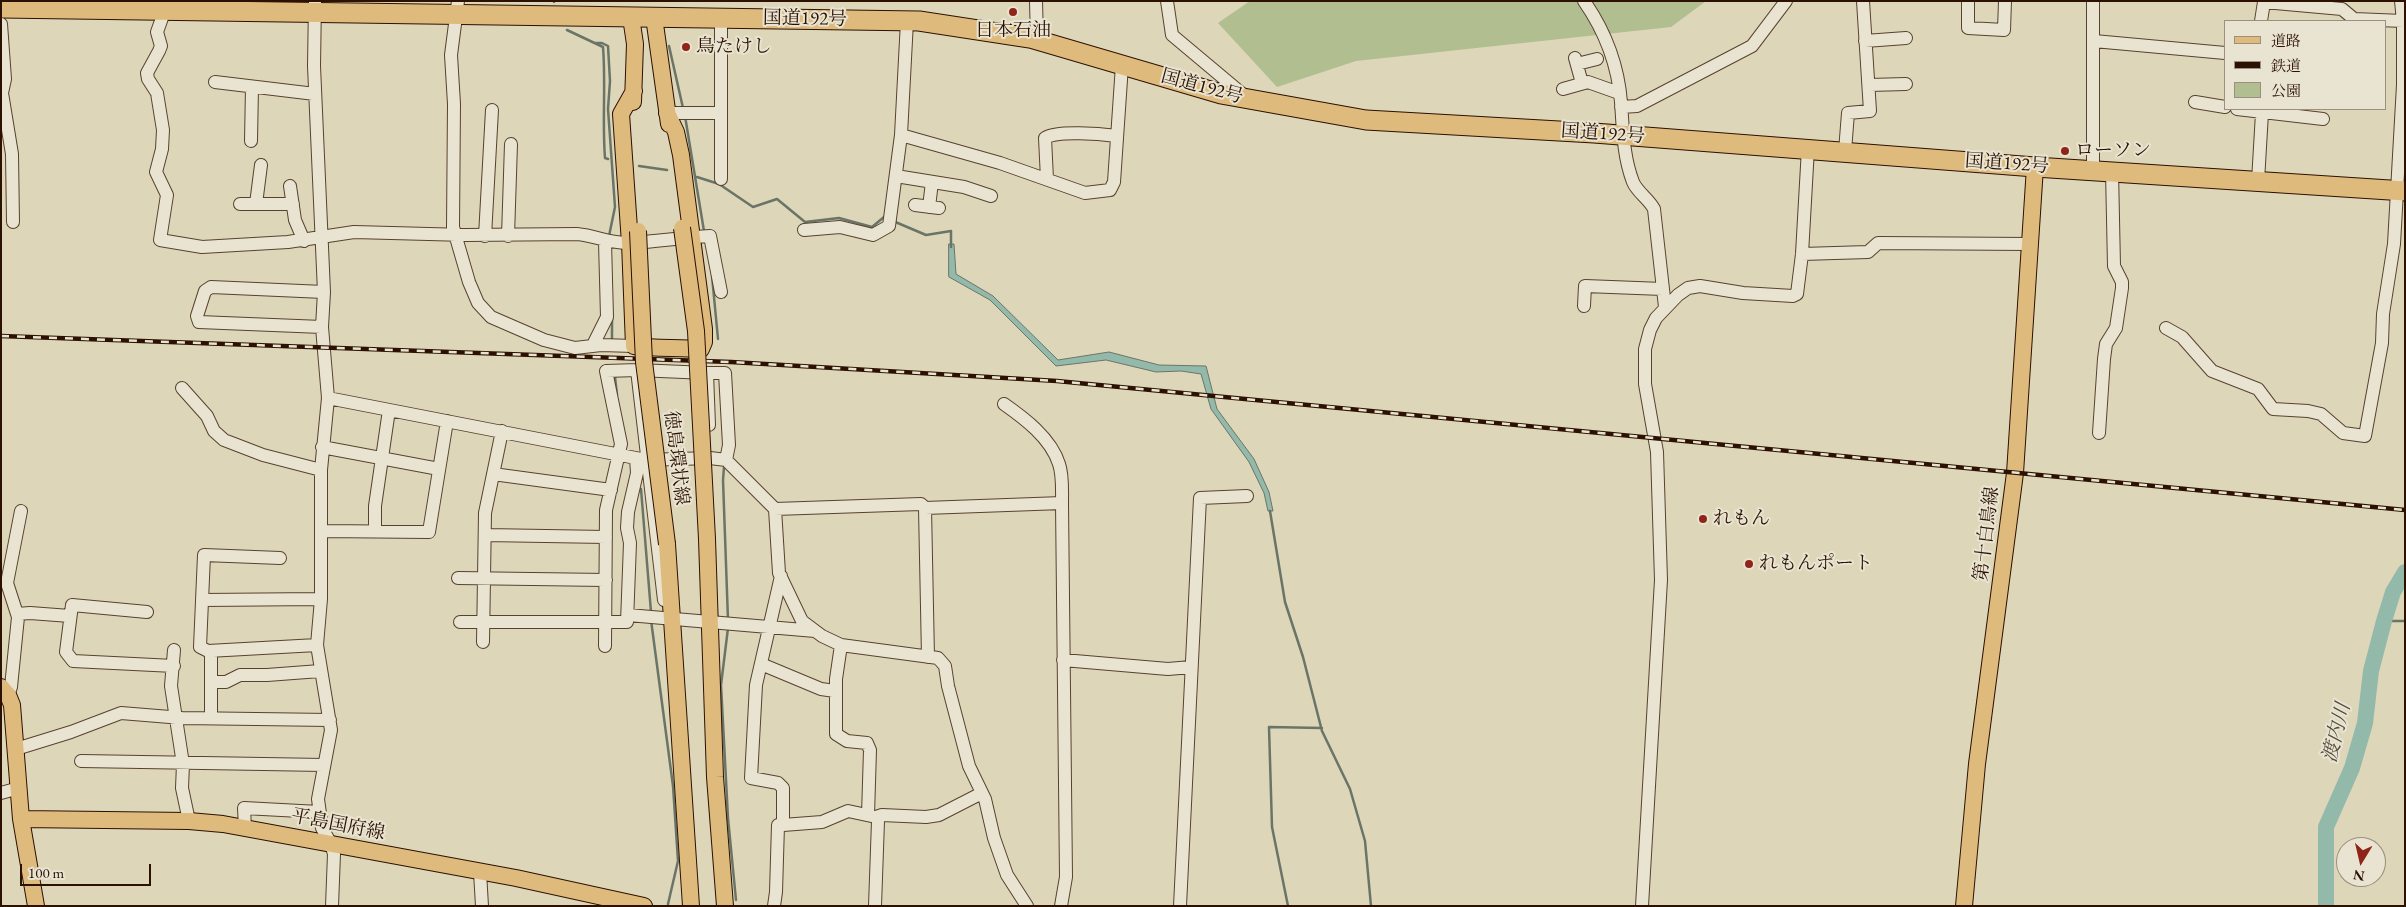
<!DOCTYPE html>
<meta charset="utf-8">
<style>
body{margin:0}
#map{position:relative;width:2406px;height:907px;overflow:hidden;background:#ddd6b9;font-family:"EB Garamond","Noto Serif JP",serif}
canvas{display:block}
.frame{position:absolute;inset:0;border:2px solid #2c1000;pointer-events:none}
.legend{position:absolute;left:2224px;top:20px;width:162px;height:90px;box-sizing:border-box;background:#e9e4d2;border:1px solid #9d8f7e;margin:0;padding:6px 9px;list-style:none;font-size:15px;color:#2c1000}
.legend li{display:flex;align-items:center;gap:10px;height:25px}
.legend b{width:25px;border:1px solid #9d8f7e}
.north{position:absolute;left:2336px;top:837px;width:50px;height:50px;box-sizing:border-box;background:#e9e4d2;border:1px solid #9d8f7e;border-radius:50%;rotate:189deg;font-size:14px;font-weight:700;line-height:20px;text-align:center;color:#2c1000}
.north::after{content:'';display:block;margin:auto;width:18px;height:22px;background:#8f2418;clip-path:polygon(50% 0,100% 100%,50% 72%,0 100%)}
.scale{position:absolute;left:20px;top:864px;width:131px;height:22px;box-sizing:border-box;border:2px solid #2c1000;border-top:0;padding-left:6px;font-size:15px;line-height:18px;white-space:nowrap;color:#2c1000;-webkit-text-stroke:4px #e9e4d2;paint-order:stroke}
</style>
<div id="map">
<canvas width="2406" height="907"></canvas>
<div class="frame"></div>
<ul class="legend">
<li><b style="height:6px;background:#debb7c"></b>道路</li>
<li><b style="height:6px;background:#2c1000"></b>鉄道</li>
<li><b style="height:14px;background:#b0be90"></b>公園</li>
</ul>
<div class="north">N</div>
<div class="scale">100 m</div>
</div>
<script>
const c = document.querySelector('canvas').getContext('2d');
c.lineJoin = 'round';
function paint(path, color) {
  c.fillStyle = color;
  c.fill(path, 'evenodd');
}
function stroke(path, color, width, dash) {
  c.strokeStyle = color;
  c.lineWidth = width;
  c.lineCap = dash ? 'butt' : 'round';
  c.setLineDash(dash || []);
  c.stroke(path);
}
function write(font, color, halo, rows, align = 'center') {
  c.font = font + ' "EB Garamond","Noto Serif JP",serif';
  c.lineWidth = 4;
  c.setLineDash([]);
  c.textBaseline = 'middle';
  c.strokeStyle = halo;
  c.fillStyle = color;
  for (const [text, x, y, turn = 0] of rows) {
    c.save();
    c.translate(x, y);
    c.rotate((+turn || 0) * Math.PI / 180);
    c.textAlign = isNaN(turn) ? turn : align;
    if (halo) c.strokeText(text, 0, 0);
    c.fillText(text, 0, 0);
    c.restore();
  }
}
const green = new Path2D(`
 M1250,1H1706L1671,27L1356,61L1277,87L1218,23Z`);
const water = new Path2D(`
 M949,244H954L956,274L993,296L1058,360L1109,352L1159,365L1206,366L1217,409L1254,459L1269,492L1273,511H1268L1264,493L1249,462L1211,409L1201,374L1181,371L1156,372L1106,360L1056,366L990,300L949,277Z
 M2405,565C2405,584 2393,597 2389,618H2383L2391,587Z`);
const stream = new Path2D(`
 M554,1V2
 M567,30L603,47C606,84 602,121 605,158L608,159
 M595,43H602L608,46L610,81L608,109L615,207L609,236
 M669,46L683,108
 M685,116L704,231
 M639,166L667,170
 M697,177L719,184L753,207L777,199L805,222L839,218L872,227L884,217L886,218
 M893,221L926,235L951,231V247
 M712,276L718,339
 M612,319V339
 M615,377L617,395
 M724,467L723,480L728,620
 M641,489L651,612
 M1270,511L1285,602L1303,657L1322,731L1350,789L1365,841L1371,906
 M651,620L673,786L678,861L668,904
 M2384,621H2405
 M728,628L721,685L728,818L736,900
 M1288,906L1272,827L1269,727L1322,728`);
const river = new Path2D(`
 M2326,906V827L2352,768L2365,723L2371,671L2384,621L2393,592L2405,572`);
const minor = new Path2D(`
 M315,1L314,66L324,292L322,327L328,398L321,470V599L317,645L331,730L318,799L322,828L331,844L334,854L332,906
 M458,1L451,55L454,104L453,227L469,282L478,303L491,317L544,340L575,348L601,345L634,346
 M1036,1L1037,40
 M1167,1L1172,35L1246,97
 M1584,1C1605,31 1618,65 1621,102C1623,129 1623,156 1633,182C1637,192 1649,199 1654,209L1665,307
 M1968,1V28L2004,30L2005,1
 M2401,1L2403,21
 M167,4L157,32L161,46L159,51L147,73L148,79L157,93L163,130L162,149L156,172L167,195L160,240L202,247L288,242L354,232L466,235L577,234C597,236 608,243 629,243C656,242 683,237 710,236L721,292
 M1,24L5,79L2,93L12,154L13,222
 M1865,41L1906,38
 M2094,41L2225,53
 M1575,58L1582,83
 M1577,64L1597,59
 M215,82L315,94
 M1869,85L1906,84
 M1563,89L1588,82L1619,93
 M2195,102L2225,107
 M1621,107L1637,106L1752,46L1786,1
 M2237,109L2323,119
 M667,113H721
 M901,135L1000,163L1085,193L1110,190L1114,182L1122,65
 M251,141L252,87
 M1845,151L1848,113L1870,111L1863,1
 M2093,169V1
 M896,176L964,187L991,196
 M721,179V18
 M1047,179L1045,138C1057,130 1101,134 1117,136
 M2258,181L2262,113
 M290,186L295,220L304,241
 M240,204H293
 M256,204L261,165
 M915,205L939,208
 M929,207L932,182
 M804,230L840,227L873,235L889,226L901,135L907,21
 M485,236L492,110
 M508,236L511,144
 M1802,254L1868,252L1878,243L2030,244
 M1584,306L1585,286L1663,289
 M322,327L199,322L197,316L205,291L211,287L324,292
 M2166,328L2182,337L2212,371L2258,389L2273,409L2308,411L2321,414L2343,433L2365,436L2382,343L2383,314L2394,244L2403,85V21L2354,19L2342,9L2264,2L2261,21
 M593,345L607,317L605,242
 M707,373H725L729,445L726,460
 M182,388L207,416L214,431L224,440L263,455L321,470
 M328,398L646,460L710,458L726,460L775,509L779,573L802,621L822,636L841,645L938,658L945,666L948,686L969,766L985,799L994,838L1007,875L1027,906
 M1004,404C1024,418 1051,438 1059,464C1063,475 1062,491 1062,503
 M2099,433L2104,359L2106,344L2116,328L2122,288V282L2114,266L2112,171
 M322,447L439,469
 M493,474L611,490
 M925,508L928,657
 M775,509L921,504L925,508L1062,503L1066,877L1061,906
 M322,531L429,532L447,421
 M375,531V506L389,410
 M485,535L606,537
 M280,558L204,555L200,647L208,651L317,645
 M781,576L756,685L751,778L778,783L783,788V825L822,822L848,811L876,817L878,821L875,906
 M458,578L606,580
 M202,600L321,599
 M664,600L637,370L707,373L709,425
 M147,612L72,605L66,652L73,661L174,666
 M17,614L30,613L70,616
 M628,615L815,631
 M460,622H627L630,543L627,528L628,512L637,473L636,458
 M483,642L485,513L502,431
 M841,645L836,679V734L847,741L867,743L870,750L868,815
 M605,646L606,510L621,444L606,371L637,370
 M174,650L171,686L183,764L182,788L189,821
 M1063,660L1168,669L1191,667
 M761,664L821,689L835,691
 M211,682H226L240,675H267L320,671
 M8,695L11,687L18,617L7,583L21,511
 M211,718V651
 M16,749L71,732L121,713L182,718L330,720
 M81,761L324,765
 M1,793L19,788
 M876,817L882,815L926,817L939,815L982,793
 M245,828L244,808L319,812
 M480,872L482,906
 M774,906L776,892L778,825H783
 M1180,906L1200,498L1247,496
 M1642,906L1661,580L1657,452L1645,384V349L1650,330L1656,318L1678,295L1688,288L1700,286L1743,293L1793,296L1797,294L1802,254L1808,148`);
const major = new Path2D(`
 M631,17L635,44L633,102
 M654,17L669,124
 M634,91L621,114L630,243L634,346C657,349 678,347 701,349L704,342V329L681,155L676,132L667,113
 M707,539L715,777L725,906
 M667,544L691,906
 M1,687L8,695L12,705L21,819L36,906
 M21,819L189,821L223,824L516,878L644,906
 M1964,906L1977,764L2015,473L2035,167`);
const highway = new Path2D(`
 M1,8L919,21L1030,38L1221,94L1366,120L1594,133L2035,167L2405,191`);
const rail = new Path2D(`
 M1,336L731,362L1057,381L2405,510`);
const majorBridge = new Path2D(`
 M682,228L696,331L707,539
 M638,231L644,362L667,544`);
const markers = [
 [1013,12,5,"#8f2418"],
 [686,47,5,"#8f2418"],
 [2065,151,5,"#8f2418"],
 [1703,519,5,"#8f2418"],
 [1749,564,5,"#8f2418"]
];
const streetNames = [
 ["国道192号",805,19,1],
 ["国道192号",1202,87,15],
 ["国道192号",1603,134,4],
 ["国道192号",2007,164,4],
 ["徳島環状線",676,458,83],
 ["第十白鳥線",1987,534,-83],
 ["平島国府線",338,825,11]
];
const poiNames = [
 ["日本石油",1013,31,"center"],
 ["鳥たけし",696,47],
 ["ローソン",2075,151],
 ["れもん",1713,519],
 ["れもんポート",1759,564]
];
const waterNames = [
 ["渡内川",2337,733,-76]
];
paint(green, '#b0be90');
paint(water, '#93b9ab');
stroke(water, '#6a7567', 1);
stroke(stream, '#6a7567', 2.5);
stroke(river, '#93b9ab', 16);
stroke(minor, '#58422e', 14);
stroke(major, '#2c1000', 18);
stroke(highway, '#2c1000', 21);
stroke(minor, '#e9e4d2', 12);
stroke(major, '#debb7c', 16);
stroke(highway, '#debb7c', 19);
stroke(rail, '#2c1000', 4.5);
stroke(rail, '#e9e4d2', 2.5, [8]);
stroke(majorBridge, '#2c1000', 18, []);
stroke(majorBridge, '#debb7c', 16);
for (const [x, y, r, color] of markers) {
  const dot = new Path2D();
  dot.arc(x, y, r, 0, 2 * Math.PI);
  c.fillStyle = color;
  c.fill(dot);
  stroke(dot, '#e9e4d2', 2);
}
write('19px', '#2c1000', '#e9e4d2', streetNames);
write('19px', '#2c1000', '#e9e4d2', poiNames, 'left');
write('italic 20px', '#504b3c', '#e9e4d2', waterNames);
</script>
